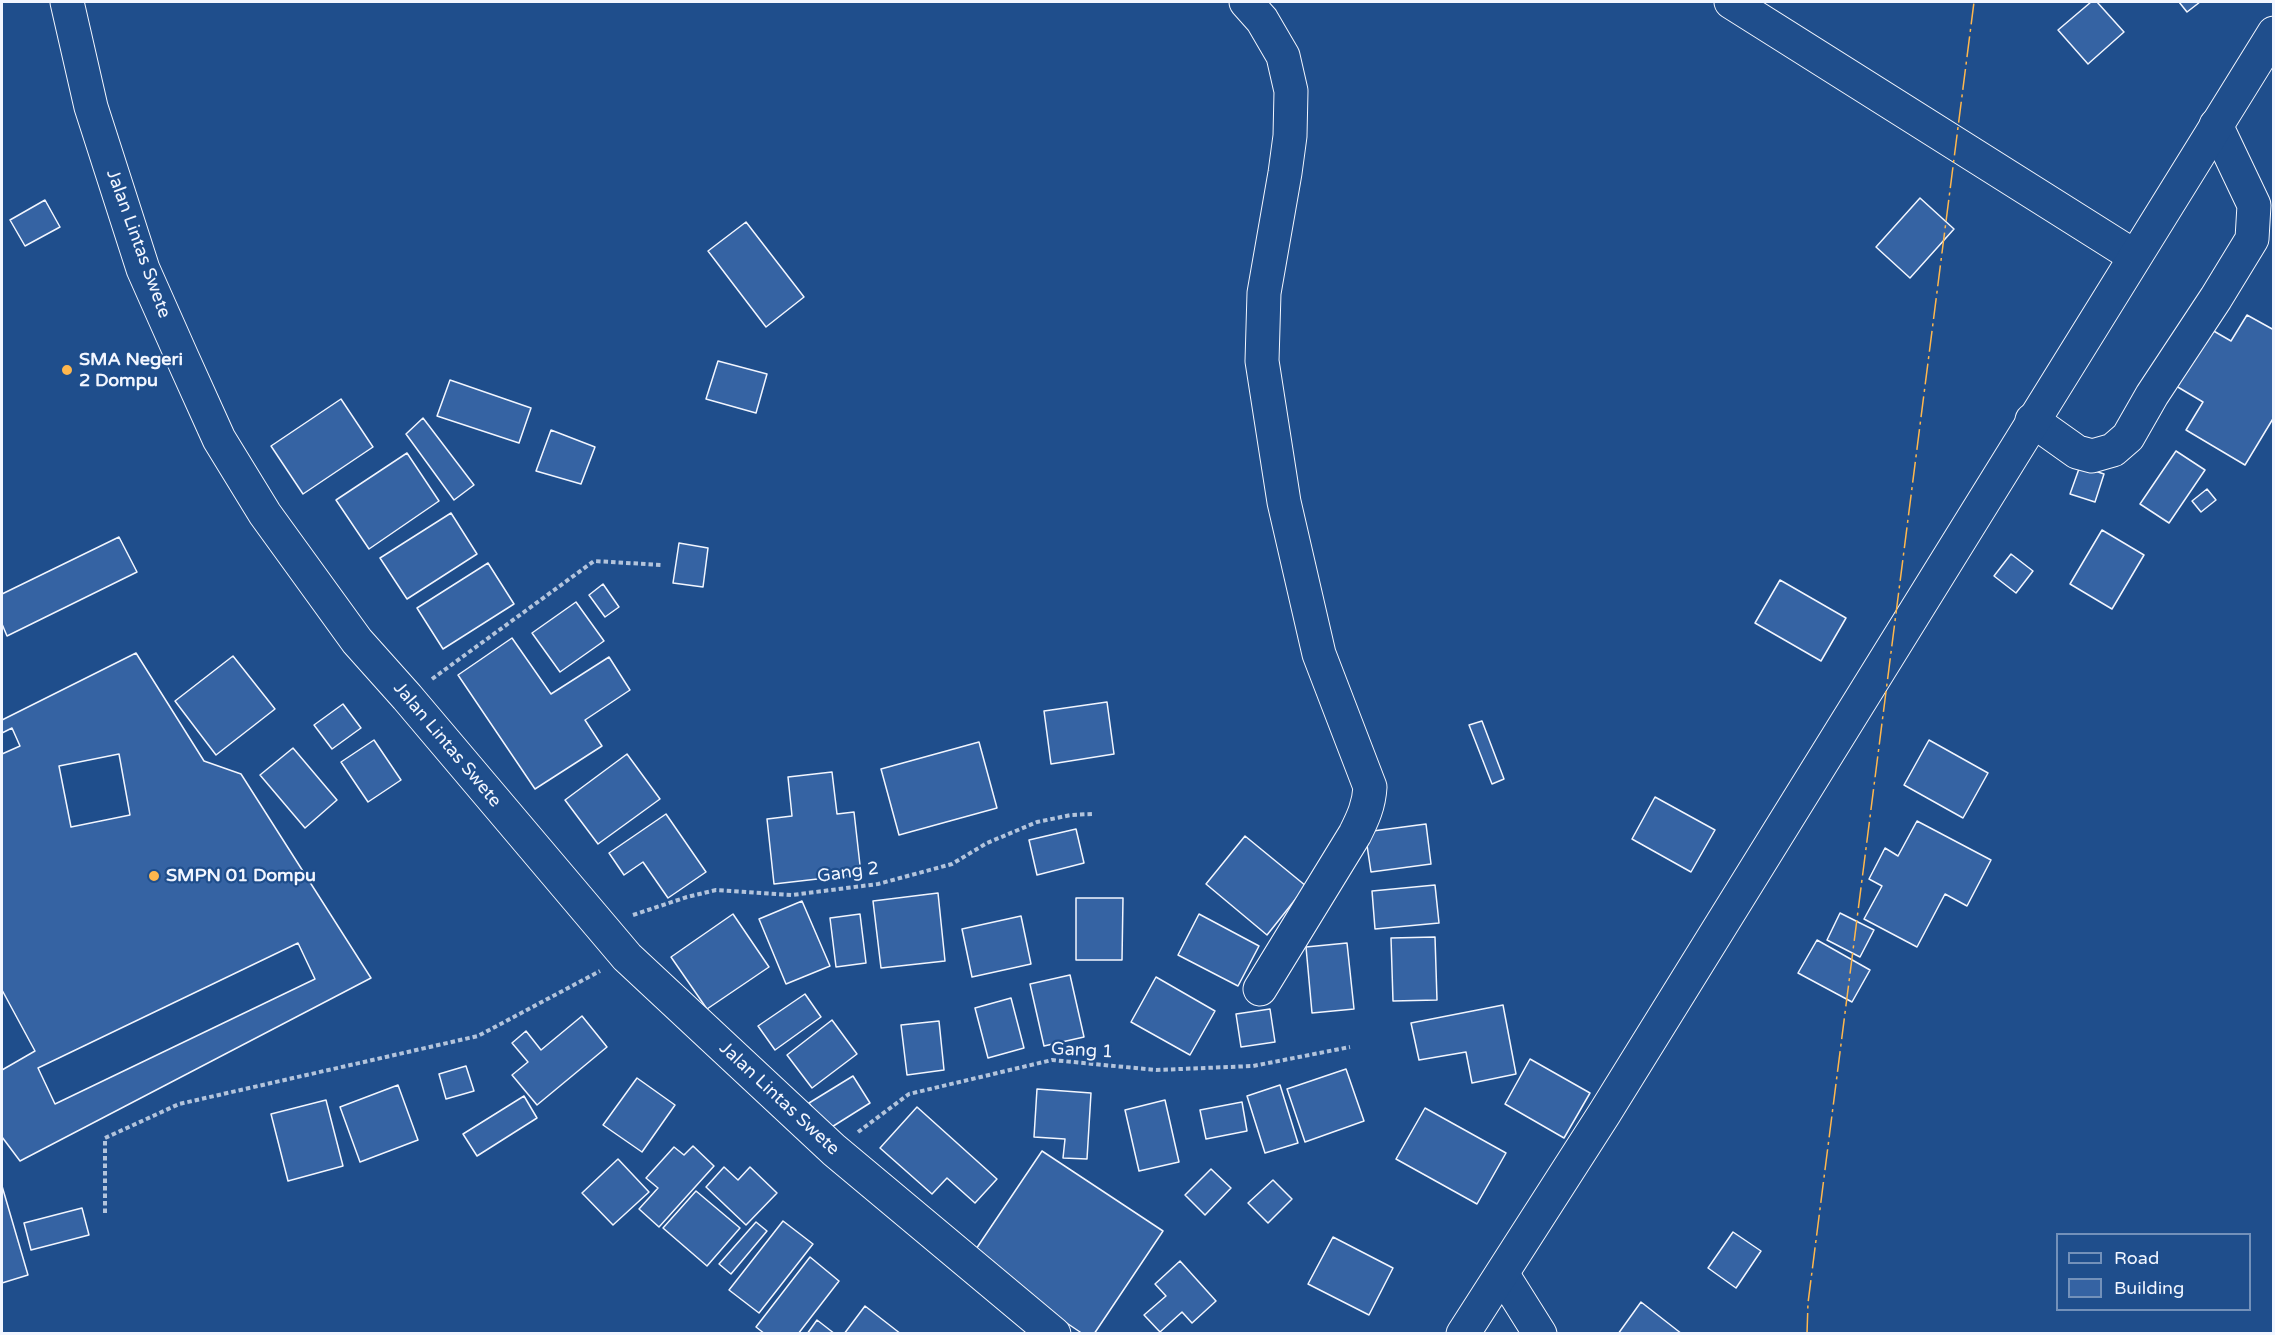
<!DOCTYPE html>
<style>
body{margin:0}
#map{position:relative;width:2275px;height:1335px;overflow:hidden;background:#1f4e8c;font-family:"Varela Round",sans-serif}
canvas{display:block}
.frame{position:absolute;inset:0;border:3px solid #f2f6ff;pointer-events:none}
.legend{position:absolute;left:2056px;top:1233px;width:195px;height:78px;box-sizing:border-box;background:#1f4e8c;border:2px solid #7391ba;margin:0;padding:8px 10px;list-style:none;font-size:18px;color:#f2f6ff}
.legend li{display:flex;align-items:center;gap:12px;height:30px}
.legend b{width:30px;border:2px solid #7391ba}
</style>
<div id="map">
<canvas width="2275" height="1335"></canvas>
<div class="frame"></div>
<ul class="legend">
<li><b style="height:8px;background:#1f4e8c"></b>Road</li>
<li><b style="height:16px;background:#3563a3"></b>Building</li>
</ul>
</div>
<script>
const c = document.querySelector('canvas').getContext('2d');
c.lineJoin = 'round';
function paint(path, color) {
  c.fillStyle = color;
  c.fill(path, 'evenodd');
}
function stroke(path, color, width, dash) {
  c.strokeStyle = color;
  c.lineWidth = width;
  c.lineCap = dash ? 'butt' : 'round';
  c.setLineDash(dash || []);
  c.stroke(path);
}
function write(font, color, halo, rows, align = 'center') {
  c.font = font + ' "Varela Round",sans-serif';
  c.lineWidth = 4.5;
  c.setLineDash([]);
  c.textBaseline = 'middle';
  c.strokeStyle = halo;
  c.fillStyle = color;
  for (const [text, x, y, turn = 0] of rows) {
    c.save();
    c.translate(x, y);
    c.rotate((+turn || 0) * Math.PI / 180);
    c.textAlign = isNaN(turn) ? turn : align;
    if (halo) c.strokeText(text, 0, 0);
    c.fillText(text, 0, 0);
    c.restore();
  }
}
const building = new Path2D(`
 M2091,2H2097L2124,32L2088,64L2058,30Z
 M2179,2H2200L2187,12Z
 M1920,198L1954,229L1910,278L1876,247Z
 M45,200L60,227L25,246L10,220Z
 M746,222L804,297L766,327L708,251Z
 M2247,315L2274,330V417L2245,465L2186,430L2203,402L2171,383L2205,326L2231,341Z
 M718,361L767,374L756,413L706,399Z
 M450,380L531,408L519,443L437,416Z
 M341,399L373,447L303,494L271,446Z
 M423,418L474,485L454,500L406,434Z
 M551,430L595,447L581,484L536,471Z
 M2176,451L2205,470L2169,523L2140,504Z
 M407,453L439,501L369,549L336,500Z
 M2080,466L2104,474L2095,502L2070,494Z
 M2207,489L2216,500L2201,512L2192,501Z
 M451,513L477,554L407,599L380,558Z
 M2102,530L2144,555L2112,609L2070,584Z
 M119,537L137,572L7,636L2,624V594Z
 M679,543L708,548L703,587L673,583Z
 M2011,554L2033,571L2016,593L1994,576Z
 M488,563L514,604L443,649L417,608Z
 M1780,580L1846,618L1821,661L1755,623Z
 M603,584L619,607L605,617L589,595Z
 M576,602L604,641L560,672L532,633Z
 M512,638L551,694L609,657L630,690L585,720L602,746L535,789L458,675Z
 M136,653L204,761L241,774L371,978L20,1161L2,1137V720Z
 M233,656L275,709L216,755L175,701Z
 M1107,702L1114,754L1051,764L1044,711Z
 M343,704L361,728L332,749L314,725Z
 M1482,721L1504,779L1492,784L1469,725Z
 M12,728L20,746L2,754V733Z
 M374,740L401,780L368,802L341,762Z
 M1929,740L1988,773L1963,818L1904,785Z
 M979,742L997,808L899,835L881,769Z
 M293,748L337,800L305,828L260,775Z
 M119,754L130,815L71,827L59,766Z
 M627,754L660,799L598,844L565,800Z
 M832,772L837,814L854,812L861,874L774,884L767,819L792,816L788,777Z
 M1655,797L1715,830L1691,872L1632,839Z
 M666,814L706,872L668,898L643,862L624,875L609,853Z
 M1917,821L1991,860L1967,906L1945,894L1917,947L1864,919L1882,886L1869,879L1885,848L1898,856Z
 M1426,824L1431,864L1371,872L1365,832Z
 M1076,829L1084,863L1037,875L1029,840Z
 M1245,836L1306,886L1267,935L1206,884Z
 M1435,885L1439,923L1375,929L1372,891Z
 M938,893L945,961L881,968L873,901Z
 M1076,898H1123L1122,960H1076Z
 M802,901L830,966L786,984L759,919Z
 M1840,913L1874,930L1860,957L1827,940Z
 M733,914L769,967L707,1009L671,957Z
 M860,914L866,963L836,967L830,918Z
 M1199,914L1259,946L1238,986L1178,955Z
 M1021,916L1031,964L972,977L962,929Z
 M1435,937L1437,1000L1393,1001L1391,938Z
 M1817,940L1870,970L1852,1002L1798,973Z
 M298,943L315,979L55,1104L38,1068Z
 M1347,943L1354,1009L1312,1013L1306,947Z
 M1070,975L1084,1037L1044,1046L1030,984Z
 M1156,977L1215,1011L1190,1055L1131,1022Z
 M2,990L35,1051L2,1070Z
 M805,994L821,1017L775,1050L758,1026Z
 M1011,998L1024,1048L988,1058L975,1008Z
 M1503,1005L1516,1074L1472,1083L1466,1052L1419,1060L1411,1023Z
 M1270,1009L1275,1042L1241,1047L1236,1014Z
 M582,1016L607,1047L537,1105L512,1075L528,1062L512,1043L526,1031L541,1050Z
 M832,1020L857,1054L812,1088L787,1055Z
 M939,1021L944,1070L907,1075L901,1025Z
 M1530,1059L1590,1093L1564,1138L1505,1104Z
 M466,1066L474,1091L446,1099L439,1074Z
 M1346,1069L1364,1121L1305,1142L1287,1089Z
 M853,1076L870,1103L827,1130L809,1103Z
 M637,1078L675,1105L642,1152L603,1125Z
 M398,1085L418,1140L360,1162L340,1107Z
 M1280,1085L1298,1143L1265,1153L1247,1096Z
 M1037,1089L1091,1093L1087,1159L1063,1158L1065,1139L1034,1137Z
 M524,1096L537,1118L477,1156L463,1134Z
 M326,1100L343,1166L288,1181L271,1114Z
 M1165,1100L1179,1162L1139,1171L1125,1110Z
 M1242,1102L1247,1131L1206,1139L1200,1110Z
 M917,1107L997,1179L975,1203L947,1178L932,1194L880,1148Z
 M1425,1108L1506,1153L1477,1204L1396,1159Z
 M693,1146L714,1166L659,1227L639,1209L658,1188L646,1178L674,1147L684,1155Z
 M1042,1151L1163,1231L1094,1334H1083L970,1258Z
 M618,1159L649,1192L613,1225L582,1193Z
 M724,1167L738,1180L750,1167L777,1193L746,1225L706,1187Z
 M1211,1169L1231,1188L1205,1215L1185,1195Z
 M1273,1180L1292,1199L1268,1223L1248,1203Z
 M2,1186L28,1275L2,1283Z
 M696,1191L740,1228L707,1266L663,1228Z
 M82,1208L89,1235L31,1250L24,1223Z
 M783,1221L813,1244L759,1313L729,1290Z
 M756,1222L767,1231L731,1274L719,1264Z
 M1733,1232L1761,1251L1736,1288L1708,1268Z
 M1333,1237L1393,1268L1369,1315L1308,1284Z
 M810,1257L839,1281L798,1334H765L756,1327Z
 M1180,1261L1216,1301L1192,1323L1182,1312L1160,1332L1144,1315L1166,1296L1155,1284Z
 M1641,1302L1682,1334H1618Z
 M865,1306L901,1334H844Z
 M817,1320L835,1334H807Z`);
const path = new Path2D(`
 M432,679L594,561L662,565
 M633,915L687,897L716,890L792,895L878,884L952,864L987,843L1037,822L1071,815L1092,814
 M858,1132L909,1094L1052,1060L1156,1070L1253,1066L1350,1047
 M105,1213V1138L179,1104L478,1036L600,971`);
const minor = new Path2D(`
 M1246,2L1262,20L1283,56L1291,91L1290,136L1285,173L1264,293L1262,361L1284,502L1319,654L1370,787C1369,805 1363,818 1355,834L1260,989
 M1731,2L2134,256
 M2032,420L2077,452L2092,456L2113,450L2128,437L2152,395L2216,298L2252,239L2254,205L2216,125
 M1503,1275L1540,1334`);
const major = new Path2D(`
 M67,2L91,107L143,269L182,357L219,439L265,514L357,641L407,697L627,957L834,1150L1054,1334`);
const highway = new Path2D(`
 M1463,1334L1604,1114L2274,33`);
const power = new Path2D(`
 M1807,1334L1808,1303L1974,2`);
const markers = [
 [67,370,6,"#ffb74d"],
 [154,876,6,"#ffb74d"]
];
const streetNames = [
 ["Jalan Lintas Swete",138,244,70],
 ["Jalan Lintas Swete",447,745,50],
 ["Gang 2",848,873,-8],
 ["Gang 1",1082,1051,3],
 ["Jalan Lintas Swete",779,1099,43]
];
const poiNames = [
 ["SMA Negeri",79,360],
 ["2 Dompu",79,381],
 ["SMPN 01 Dompu",166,876]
];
paint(building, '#3563a3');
stroke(building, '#f2f6ff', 1.5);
stroke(minor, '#f2f6ff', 35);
stroke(major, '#f2f6ff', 35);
stroke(highway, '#f2f6ff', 35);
stroke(path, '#b3c4dc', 4, [4.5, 3]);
stroke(minor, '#1f4e8c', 33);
stroke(major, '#1f4e8c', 33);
stroke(highway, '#1f4e8c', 33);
stroke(power, '#ffb74d', 1.5, [21, 4.5, 3, 4.5]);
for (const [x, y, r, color] of markers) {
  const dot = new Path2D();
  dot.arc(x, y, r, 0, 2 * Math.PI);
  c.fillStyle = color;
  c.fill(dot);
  stroke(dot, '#1f4e8c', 2);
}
write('18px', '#f2f6ff', '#1f4e8c', streetNames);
write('bold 18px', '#f2f6ff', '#1f4e8c', poiNames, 'left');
</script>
